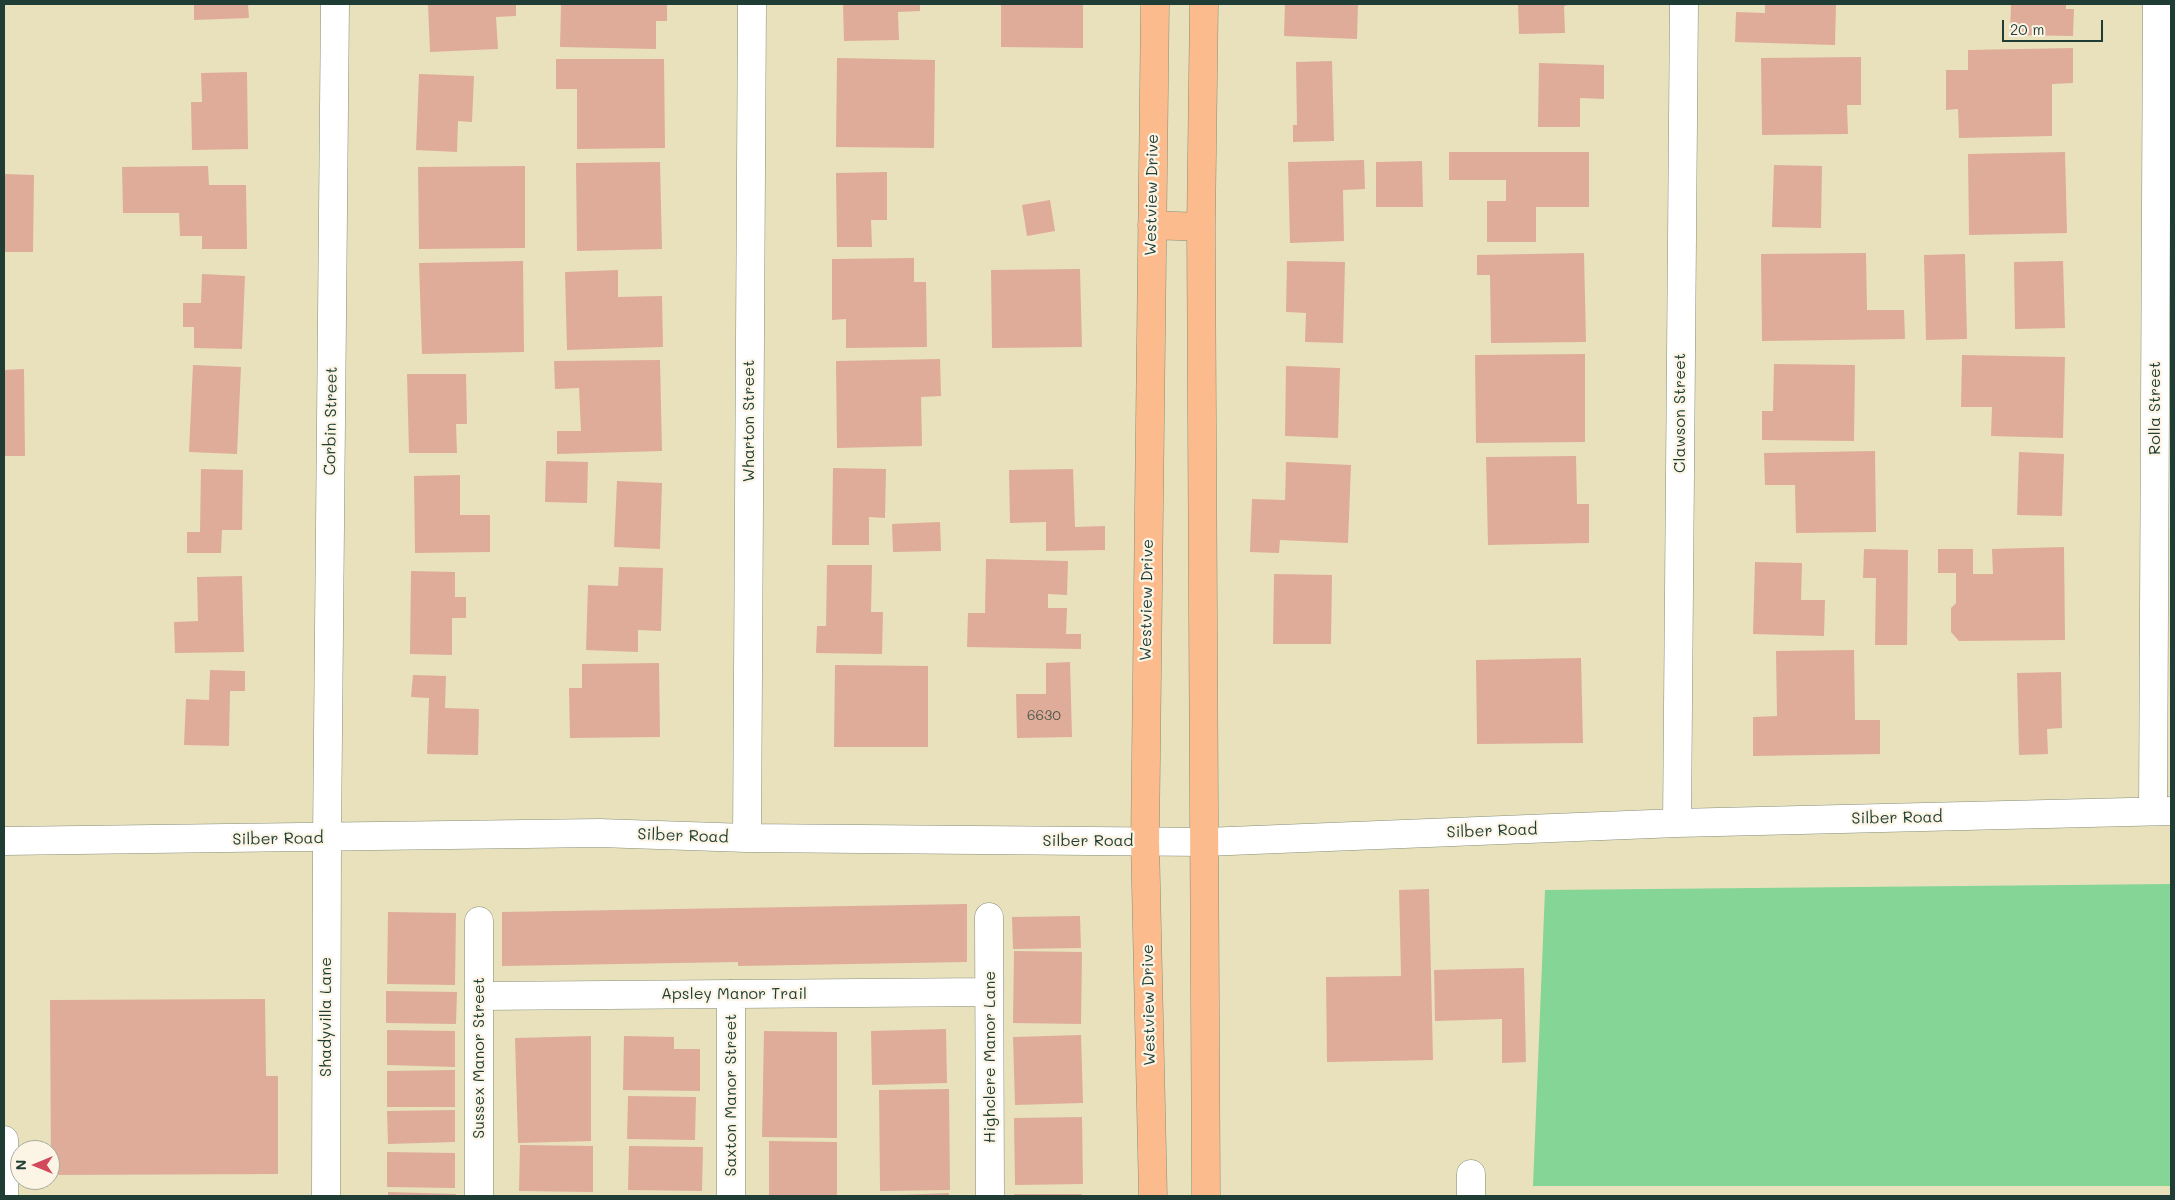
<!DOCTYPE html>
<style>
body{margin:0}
#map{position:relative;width:2175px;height:1200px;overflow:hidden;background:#e9e1bc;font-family:Mali,sans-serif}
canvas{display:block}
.frame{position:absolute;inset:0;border:5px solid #1f3d34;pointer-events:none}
.north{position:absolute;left:10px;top:1140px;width:50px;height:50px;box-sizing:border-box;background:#fcf5e5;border:1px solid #a4ab9e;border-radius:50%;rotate:270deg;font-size:14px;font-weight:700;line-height:20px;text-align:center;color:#1f3d34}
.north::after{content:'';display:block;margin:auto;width:18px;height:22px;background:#d1495b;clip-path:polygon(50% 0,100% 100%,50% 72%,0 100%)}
.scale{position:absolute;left:2002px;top:20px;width:101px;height:22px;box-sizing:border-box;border:2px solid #1f3d34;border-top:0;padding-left:6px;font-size:15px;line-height:18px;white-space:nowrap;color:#1f3d34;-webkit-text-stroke:4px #fcf5e5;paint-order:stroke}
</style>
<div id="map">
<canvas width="2175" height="1200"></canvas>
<div class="frame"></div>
<div class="north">N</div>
<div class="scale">20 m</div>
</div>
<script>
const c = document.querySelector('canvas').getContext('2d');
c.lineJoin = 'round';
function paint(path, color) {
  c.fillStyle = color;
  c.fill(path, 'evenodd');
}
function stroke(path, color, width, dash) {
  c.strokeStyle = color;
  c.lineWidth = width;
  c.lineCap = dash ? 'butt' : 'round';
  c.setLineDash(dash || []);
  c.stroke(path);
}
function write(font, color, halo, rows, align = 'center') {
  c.font = font + ' Mali,sans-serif';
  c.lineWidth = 4.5;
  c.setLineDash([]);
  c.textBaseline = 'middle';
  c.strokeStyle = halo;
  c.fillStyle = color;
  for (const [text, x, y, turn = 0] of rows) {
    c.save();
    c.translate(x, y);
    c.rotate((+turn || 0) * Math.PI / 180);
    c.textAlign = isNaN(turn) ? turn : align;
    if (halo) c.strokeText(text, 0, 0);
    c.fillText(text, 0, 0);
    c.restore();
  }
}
const green = new Path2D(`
 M2171,884V1186H1533L1545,890Z`);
const building = new Path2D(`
 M194,4H248L249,18L194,20Z
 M428,4H516V16L496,17L498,49L430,52Z
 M561,4H667V21H656V49L560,47Z
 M843,4H920V11L898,12L899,40L844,41Z
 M1001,4H1083V48L1001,47Z
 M1285,4H1358L1357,39L1284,36Z
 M1518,4H1571L1564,6L1565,33L1519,34Z
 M1765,4L1836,5L1835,45L1735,42L1736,12L1765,13Z
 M2011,4H2066V9H2074L2073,36L2010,35Z
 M2073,48V83L2052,84V136L1959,138L1958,109L1946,110V70H1968V50Z
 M1861,57V105H1847L1848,134L1762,135L1761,58Z
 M837,58L935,60L934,148L836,147Z
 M556,59H664L665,148L577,149V89H556Z
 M1332,61L1334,141L1293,142V125H1297L1296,62Z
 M1539,63L1604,65V99L1580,98V127H1538Z
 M247,72L248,149L192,150L191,102H202L201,73Z
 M419,74L474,76L472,122L458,121L457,152L416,150Z
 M1449,152H1589V207H1536V242H1487V201H1506V180H1449Z
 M2065,152L2067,233L1969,235L1968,154Z
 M1364,160L1365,189L1343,190L1344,241L1290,243L1288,162Z
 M1422,161L1423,207H1376V162Z
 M660,162L662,249L577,251L576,163Z
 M1774,165L1822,166L1821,228L1772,227Z
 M208,166L209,185H246L247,249H202V236H180L179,213H123L122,167Z
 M525,166V248L419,249L418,167Z
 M887,172V220H871L872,247H837L836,173Z
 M4,174L34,175L33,252H4Z
 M1050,200L1055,231L1027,236L1022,205Z
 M1584,253L1586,342L1491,343L1490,275H1477V255Z
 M1866,253L1867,310H1904L1905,339L1762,341L1761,254Z
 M1965,254L1967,339L1926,340L1924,255Z
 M914,258V282H926L927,347L846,348V319L832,320V259Z
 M523,261L524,352L422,354L419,263Z
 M1287,261L1345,262L1343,343L1305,342L1306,313L1286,312Z
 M2063,261L2065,328L2015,329L2014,262Z
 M1080,269L1082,347L992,348L991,270Z
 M618,270V297L662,296L663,347L567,350L565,272Z
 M202,274L245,276L242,349L194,348V327H183V303H201Z
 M1585,354V442L1476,443L1475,355Z
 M1962,355L2065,357L2063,438L1991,436L1992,407H1961Z
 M940,359L941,396L921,397L922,446L837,448L836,361Z
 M660,360L662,451L557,454V431H581L579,388L555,389L554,361Z
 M1774,364L1855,365L1854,441L1762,440V411H1773Z
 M193,365L241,367L237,454L189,452Z
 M1286,366L1340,368L1338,438L1285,436Z
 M24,369L25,456H4V370Z
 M407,374H466L467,424H456L457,453H409Z
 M1875,451L1876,532L1796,533L1795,485H1765L1764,453Z
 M2019,452L2064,454L2062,516L2017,515Z
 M1576,456L1577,504H1589V543L1488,545L1486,457Z
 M546,461L588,462L587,503L545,502Z
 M1286,462L1351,465L1348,543L1280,540L1279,553L1250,552L1252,499L1285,500Z
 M833,468L886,469L885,518L869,517V545H832Z
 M201,469L243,470L242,530H222L221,553H187V532H200Z
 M1073,469L1075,527L1105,526V550L1046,551V522L1010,523L1009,470Z
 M460,475V515H490V552L415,553L414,476Z
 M617,481L662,483L660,549L614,547Z
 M940,522L941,551L893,552L892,524Z
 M2064,547L2065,640L1959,641L1951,632V608L1956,603V573H1938V549H1973V574H1993L1992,549Z
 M1864,549L1908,550L1907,645H1875L1876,578H1863Z
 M986,559L1068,561L1067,595L1048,594V608H1067L1066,634H1081V649L967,647L968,613H985Z
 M1755,562L1802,563L1801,600H1825L1824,636L1753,634Z
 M827,565H872L871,612H883L882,654L816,653L817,626H826Z
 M619,567L663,568L661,631L638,630V652L586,650L588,585L618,586Z
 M411,571L455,572V597H466V618H452V655L410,654Z
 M1274,574L1332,575L1331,644H1273Z
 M242,576L244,652L175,653L174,622L198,621L197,577Z
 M1854,650L1855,720H1880V754L1753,756V717L1777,716L1776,651Z
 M1581,658L1583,743L1477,744L1476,660Z
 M1070,662L1072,737L1017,738L1016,694H1046V663Z
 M659,663L660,737L570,738L569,688H582V664Z
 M835,665L928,666V747H834Z
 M210,670L245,671V691H230L229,746L184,745L186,699L209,700Z
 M2061,672L2062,728L2047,729L2048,754L2019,755L2017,673Z
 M413,675L446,676L445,708L479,709L478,755L427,754L429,698L411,697Z
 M1429,889L1433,1060L1327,1062L1326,977L1401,976L1399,890Z
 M967,904V962L738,966V962L502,966V912Z
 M388,912L456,913L455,985L387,984Z
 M1080,916L1081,948L1013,949L1012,917Z
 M1014,951L1082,952L1081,1024L1013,1023Z
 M1524,968L1526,1062L1502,1063V1019L1435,1021L1434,970Z
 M386,991L457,992L456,1024L386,1023Z
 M265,999L266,1076H278V1174L51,1175L50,1000Z
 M946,1029L947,1083L872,1085L871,1031Z
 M387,1030L455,1031V1067L387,1065Z
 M764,1031L837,1032V1138L762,1137Z
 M1081,1035L1083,1103L1015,1105L1013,1037Z
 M591,1036V1141L518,1143L515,1038Z
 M624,1036L674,1037V1049H700V1091L623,1090Z
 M455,1070V1107H387V1071Z
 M949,1089L950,1190L880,1191L879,1090Z
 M628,1096L696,1097L695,1140L627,1139Z
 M455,1110V1142L388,1144L387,1111Z
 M1082,1117L1083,1184L1015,1185L1014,1118Z
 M769,1141L837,1142V1196H769Z
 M520,1145L593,1146V1192L519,1191Z
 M629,1146L703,1147L702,1191L628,1190Z
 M387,1152L455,1153V1188L387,1187Z
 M388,1192L456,1194V1196H388Z
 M949,1193V1196H899V1195Z
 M1014,1194H1082V1196H1014Z`);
const minor = new Path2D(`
 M2153,811L2157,4
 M1677,823L1684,4
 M747,838L752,4
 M4,841L599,833L747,838L1205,842L1677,823L2171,811
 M989,917L990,1196
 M479,921V1196
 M731,994V1196
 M479,996L989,992
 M4,1140V1196
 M1471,1174V1196
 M326,1196L327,838L335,4`);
const major = new Path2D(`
 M1204,4L1201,227L1206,1196
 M1152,225L1201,227
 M1153,1196L1145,841L1155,4`);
const numberNames = [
 ["6630",1044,716]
];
const streetNames = [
 ["Westview Drive",1152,195,-89],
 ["Rolla Street",2155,408,-90],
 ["Clawson Street",1680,413,-90],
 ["Corbin Street",331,421,-89],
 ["Wharton Street",749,421,-90],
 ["Westview Drive",1147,600,-89],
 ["Silber Road",1897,818,-1],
 ["Silber Road",1492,831,-2],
 ["Silber Road",683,836,2],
 ["Silber Road",278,839,-1],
 ["Silber Road",1088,841],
 ["Apsley Manor Trail",734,994],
 ["Westview Drive",1149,1005,-91],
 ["Shadyvilla Lane",326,1017,-90],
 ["Highclere Manor Lane",990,1057,-90],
 ["Sussex Manor Street",479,1058,-90],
 ["Saxton Manor Street",731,1095,-90]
];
paint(green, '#84d596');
paint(building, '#dfac9a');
stroke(minor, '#848f78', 29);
stroke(major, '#848f78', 29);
stroke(minor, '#fff', 28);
stroke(major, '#fbbb8d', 28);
write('14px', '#4f594e', null, numberNames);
write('16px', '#1f3d34', '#fcf5e5', streetNames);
</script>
